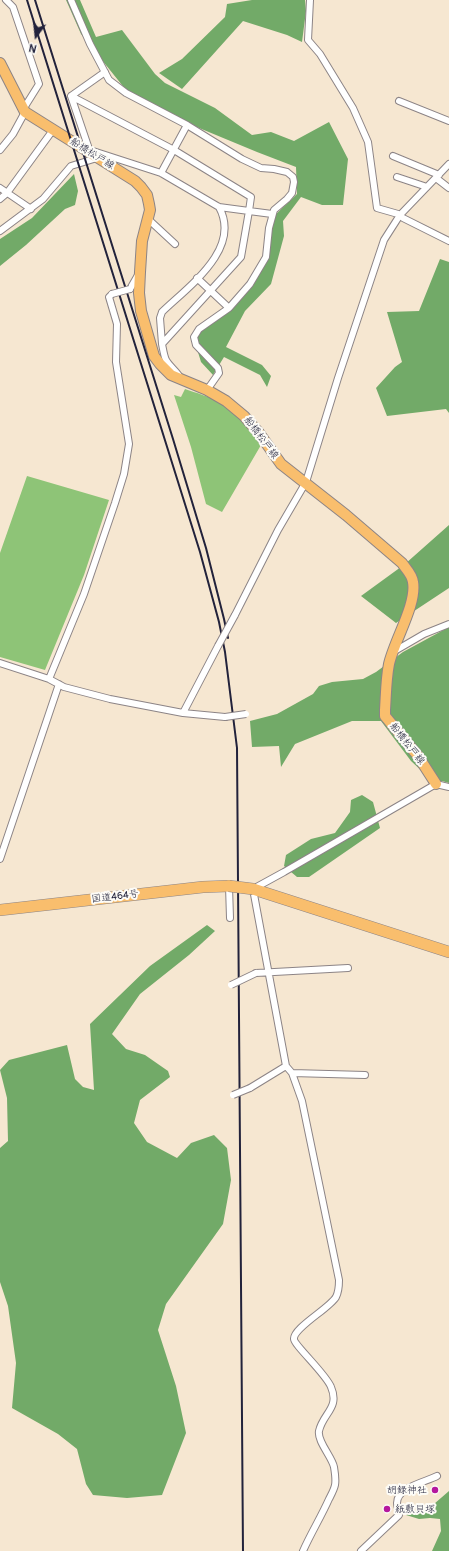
<!DOCTYPE html>
<meta charset="utf-8">
<style>
body{margin:0}
#map{position:relative;width:449px;height:1551px;overflow:hidden;background:#f6e7d1;font-family:Pangolin,sans-serif}
canvas{display:block}
.north{position:absolute;left:16px;top:16px;width:40px;height:40px;-webkit-text-stroke:3px #fdfcf7;paint-order:stroke;rotate:195deg;font-size:11px;font-weight:700;line-height:16px;text-align:center;color:#22223b}
.north::after{content:'';display:block;margin:auto;width:14px;height:18px;background:#22223b;clip-path:polygon(50% 0,100% 100%,50% 72%,0 100%)}
</style>
<div id="map">
<canvas width="449" height="1551"></canvas>
<div class="north">N</div>
</div>
<script>
const c = document.querySelector('canvas').getContext('2d');
c.lineJoin = 'round';
function paint(path, color) {
  c.fillStyle = color;
  c.fill(path, 'evenodd');
}
function stroke(path, color, width, dash) {
  c.strokeStyle = color;
  c.lineWidth = width;
  c.lineCap = dash ? 'butt' : 'round';
  c.setLineDash(dash || []);
  c.stroke(path);
}
function write(font, color, halo, rows, align = 'center') {
  c.font = font + ' Pangolin,"Klee One",sans-serif';
  c.lineWidth = 4;
  c.setLineDash([]);
  c.textBaseline = 'middle';
  c.strokeStyle = halo;
  c.fillStyle = color;
  for (const [text, x, y, turn = 0] of rows) {
    c.save();
    c.translate(x, y);
    c.rotate((+turn || 0) * Math.PI / 180);
    c.textAlign = isNaN(turn) ? turn : align;
    if (halo) c.strokeText(text, 0, 0);
    c.fillText(text, 0, 0);
    c.restore();
  }
}
const green = new Path2D(`
 M185,389C196,393 209,396 220,403C237,413 249,428 261,445L222,512L206,504L191,447L174,395L181,397Z
 M27,476L109,500L84,575L45,670L0,657V553Z`);
const forest = new Path2D(`
 M66,0H80L96,37L122,30L155,74L165,83L215,108L252,135L271,132L294,141L329,122L348,159L343,205H322L301,197L283,221L284,236L271,284L245,311L226,347L262,365L271,376L267,387L260,375L224,357L213,375L201,362L194,339L227,306L263,264L273,217L297,194L296,167L257,152L187,123L126,90L81,34Z
 M252,0H305L306,11L302,42L287,35L243,21L182,89L159,73L182,59L225,17L227,4Z
 M74,174L78,191L75,205L65,209L26,245L0,266V239L32,218Z
 M440,259L449,262V413L446,409L387,416L376,388L395,367L402,362L387,312L419,311Z
 M449,525V588L396,623L361,596L405,564Z
 M449,627V783L442,781L430,783L426,775L411,761L381,721H352L295,744L281,767L279,746L252,747L250,721L277,714L313,694L319,686L332,682L363,679L376,672L403,652Z
 M362,795L373,802L380,828L309,877H297L284,866L286,855L311,839L335,833L350,812L351,800Z
 M207,925L215,931L189,955L140,994L112,1034L126,1049L145,1055L168,1071L170,1077L140,1100L134,1123L147,1142L177,1158L191,1143L214,1135L227,1148L231,1180L223,1224L166,1304L158,1330L176,1386L186,1433L162,1495L127,1498L93,1495L86,1484L77,1449L58,1434L12,1408L16,1363L8,1306L0,1282V1148L8,1141L7,1098L0,1070L9,1060L67,1045L75,1079L83,1087L94,1090L90,1024L150,966Z
 M449,1491V1551H432L441,1531L440,1519L430,1518L419,1519L406,1515L434,1504Z`);
const minor = new Path2D(`
 M6,0L13,7L39,84L24,108
 M71,0L90,44L109,80L126,93L187,125L161,173
 M310,0L308,40L320,54L353,108L368,142L377,208L398,214L403,218L449,241
 M71,96L174,150L251,197L249,211L272,214
 M399,101L449,121
 M187,125L242,159L261,168L274,169L287,172L293,177L294,182L292,193L287,199L274,210L269,228L266,257L250,284L229,308L199,329L194,337L196,345L218,368L219,373L207,390
 M0,150L13,134L25,112
 M93,151L161,173L219,207L249,211L241,257L162,344C163,349 164,356 166,360C170,367 177,371 181,379
 M90,152L71,96L105,72
 M393,156L439,175
 M397,177L427,187
 M436,178L449,188
 M0,188L31,209
 M0,199L7,193L53,130
 M148,219L175,244
 M0,231L43,199L71,166L97,158
 M197,278L229,308
 M130,289L138,275
 M162,344L160,318L162,312C189,286 242,249 219,207
 M235,615L278,530L306,482L338,378L384,240L400,215L449,164
 M393,652L424,634L449,624
 M0,663L49,679L64,687L110,699L183,713L218,646
 M49,679L84,594L115,503L124,474L129,444L116,362L117,324L109,297L112,294
 M183,713L225,717
 M0,859L59,684
 M229,886L230,918
 M256,973L348,968
 M286,1066L292,1073L302,1101L339,1280C339,1286 339,1291 336,1297C330,1308 293,1328 294,1339C294,1345 326,1374 331,1387C340,1408 323,1413 319,1431C317,1441 332,1457 334,1467C335,1473 336,1480 335,1485C334,1490 331,1495 329,1499C321,1517 311,1533 303,1551
 M292,1073L365,1075
 M250,1088L286,1066L253,889L284,872L436,784L449,787
 M361,1551L399,1515C399,1511 397,1507 397,1503C397,1487 426,1482 437,1476`);
const primary = new Path2D(`
 M0,63L25,112L135,181L141,187L147,195L149,204L150,210L142,241L140,272L139,293L141,311L154,356L160,364L171,375L207,390L226,401L244,416L259,433L281,464L346,515L402,563C406,569 412,574 413,582C417,604 394,641 389,664C386,679 386,695 385,710V716L418,756L436,784`);
const trunk = new Path2D(`
 M253,889L449,952
 M0,910L203,887L229,886`);
const rail = new Path2D(`
 M27,0L200,552L219,622L225,652L237,748L243,1551
 M35,0L173,439L206,548L224,619L228,638`);
const minorBridge = new Path2D(`
 M112,294L130,289
 M218,646L235,615
 M225,717L246,714
 M231,985L256,973
 M233,1095L250,1088`);
const trunkBridge = new Path2D(`
 M229,886L253,889`);
const markers = [
 [435,1490,4,"#b5179e"],
 [387,1509,4,"#b5179e"]
];
const streetNames = [
 ["船橋松戸線",92,154,32],
 ["船橋松戸線",261,438,53],
 ["船橋松戸線",407,744,52],
 ["国道464号",115,897,-7]
];
const poiNames = [
 ["胡録神社",427,1490],
 ["紙敷貝塚",395,1509,"left"]
];
paint(green, '#8ec477');
paint(forest, '#72aa68');
stroke(minor, '#8c8486', 8);
stroke(primary, '#8c8486', 12);
stroke(trunk, '#8c8486', 12);
stroke(minor, '#fff', 6);
stroke(primary, '#f9be6d', 10);
stroke(trunk, '#f9be6d', 11);
stroke(rail, '#22223b', 2);
stroke(minorBridge, '#8c8486', 8, []);
stroke(trunkBridge, '#8c8486', 12, []);
stroke(minorBridge, '#fff', 6);
stroke(trunkBridge, '#f9be6d', 11);
for (const [x, y, r, color] of markers) {
  const dot = new Path2D();
  dot.arc(x, y, r, 0, 2 * Math.PI);
  c.fillStyle = color;
  c.fill(dot);
  stroke(dot, '#fdfcf7', 1.5);
}
write('10px', '#22223b', '#fdfcf7', streetNames);
write('10px', '#22223b', '#fdfcf7', poiNames, 'right');
</script>
